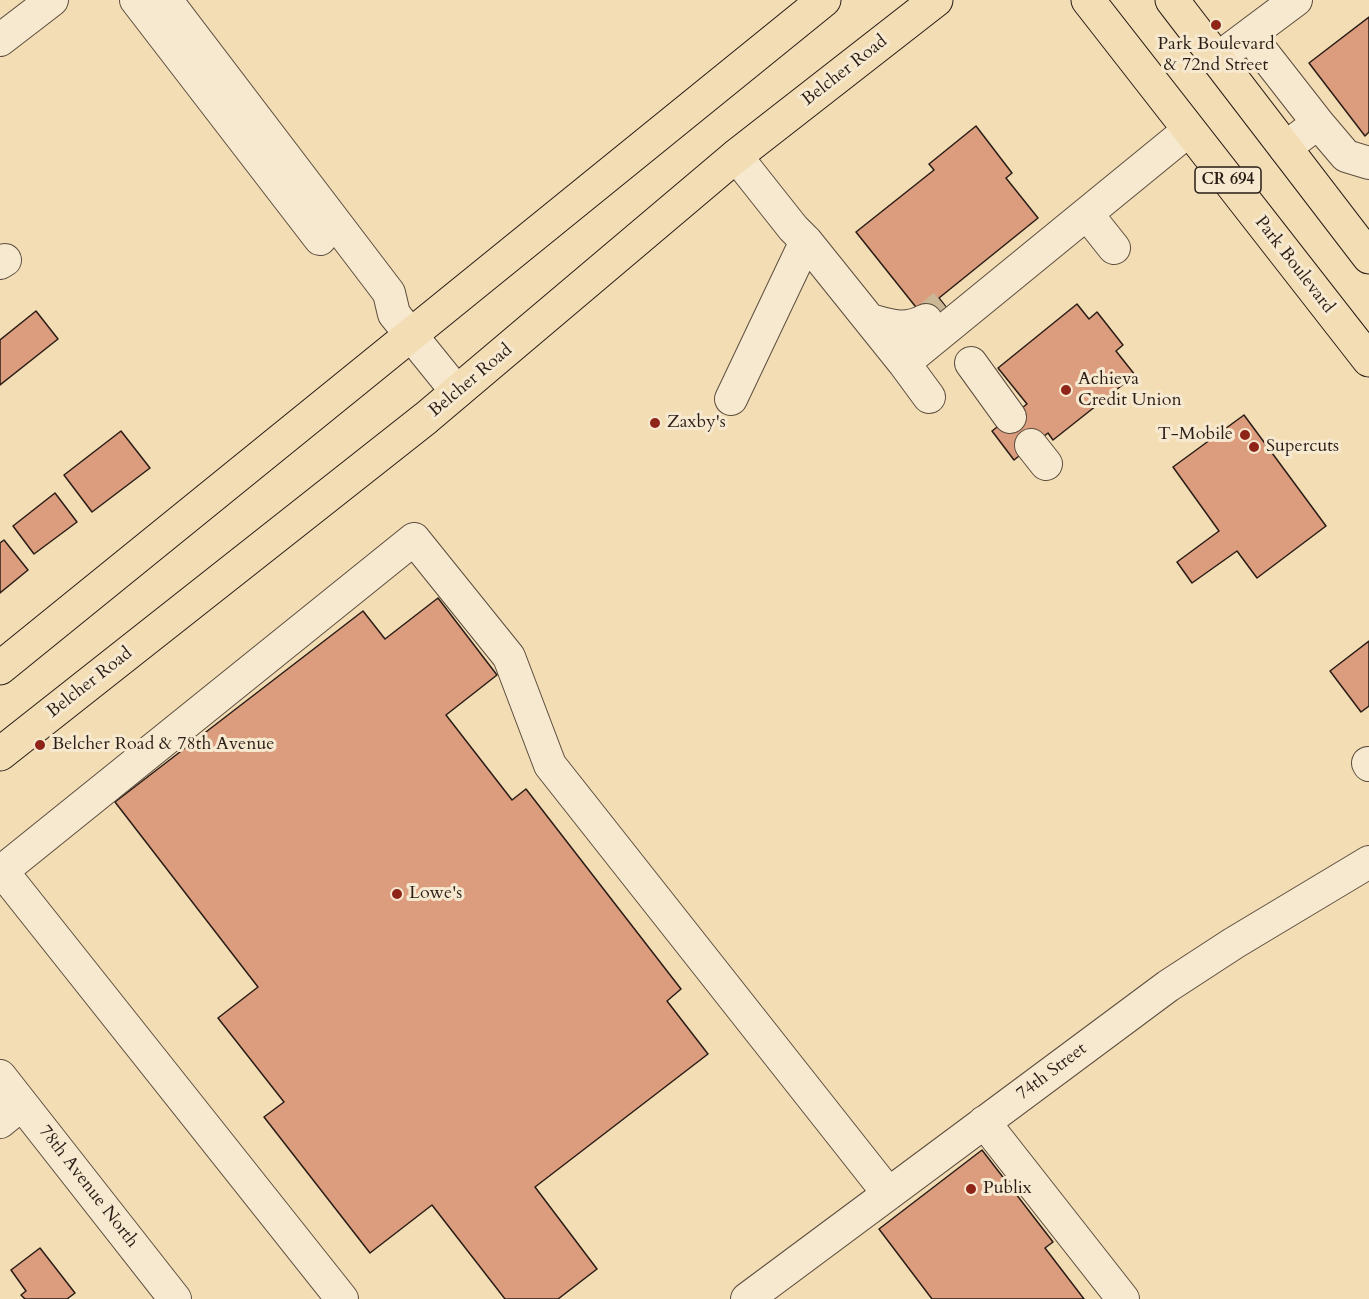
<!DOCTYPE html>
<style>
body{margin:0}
canvas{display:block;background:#f3ddb5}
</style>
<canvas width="1369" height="1299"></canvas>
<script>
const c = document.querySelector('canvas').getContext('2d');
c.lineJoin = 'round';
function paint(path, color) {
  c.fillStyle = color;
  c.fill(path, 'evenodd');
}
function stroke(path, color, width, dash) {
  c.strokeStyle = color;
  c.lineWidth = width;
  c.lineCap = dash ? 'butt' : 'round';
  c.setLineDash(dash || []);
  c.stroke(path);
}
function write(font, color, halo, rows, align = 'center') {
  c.font = font + ' Cardo,serif';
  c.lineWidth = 6;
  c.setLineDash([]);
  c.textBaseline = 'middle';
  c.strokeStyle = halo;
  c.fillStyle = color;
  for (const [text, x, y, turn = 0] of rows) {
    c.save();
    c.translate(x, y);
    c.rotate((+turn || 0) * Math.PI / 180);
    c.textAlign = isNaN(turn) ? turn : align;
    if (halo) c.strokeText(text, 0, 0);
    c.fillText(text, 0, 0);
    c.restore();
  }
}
const building = new Path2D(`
 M1369,17V132L1365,136L1309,63Z
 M976,126L1012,173L1006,178L1038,218L939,298L953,316L935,331L856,232L934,170L929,164Z
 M1077,304L1089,319L1097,312L1123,345L1116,351L1135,375L1053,440L1048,433L1014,460L992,431L1027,404L998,368Z
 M36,311L58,339L0,385V340Z
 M1244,415L1326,526L1257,578L1237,551L1192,583L1177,562L1219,531L1173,467Z
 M121,431L150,468L92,512L64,475Z
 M55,493L77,522L34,554L13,526Z
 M4,540L28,570L0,593V543Z
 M438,598L497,675L446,715L512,800L526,789L681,989L667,1001L708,1054L535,1187L597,1269L558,1299H505L432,1205L370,1253L264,1117L284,1102L218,1018L258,987L115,802L363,611L385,639Z
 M1369,641V706L1361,712L1330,671Z
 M982,1150L1053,1242L1045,1248L1084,1299H932L879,1229Z
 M40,1248L75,1293L67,1299H25L21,1295L26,1291L11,1270Z`);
const minorTunnel = new Path2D(`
 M926,320L944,305`);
const minor = new Path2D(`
 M136,0L320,239
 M166,0L389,293L394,314L457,392
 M1250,36L1318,123L1285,148
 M0,40L52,0
 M1217,59L1296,0
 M1318,123L1346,156L1369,163
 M1087,214L1114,248
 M806,241L904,363L1189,130
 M0,263L5,260
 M870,320C891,326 905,331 926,320
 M904,363L929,397
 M971,363L1010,417
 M731,399L806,241L793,228L736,156
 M1031,445L1046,464
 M1368,763L1369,765
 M0,1076L175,1299
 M0,1122L22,1104
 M984,1122L1123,1299
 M342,1299L2,871L414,539L509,657L550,765L888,1193
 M747,1299L1168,986L1234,943L1369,862`);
const major = new Path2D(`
 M1088,0L1369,360
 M1172,0L1369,257
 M0,668L824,0
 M0,754L426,418L736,156L936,0`);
const markers = [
 [1216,25,6,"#8f2418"],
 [1066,390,6,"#8f2418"],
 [655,423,6,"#8f2418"],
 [1245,435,6,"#8f2418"],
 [1254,447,6,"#8f2418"],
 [40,745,6,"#8f2418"],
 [397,894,6,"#8f2418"],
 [971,1189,6,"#8f2418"]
];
const shields = [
 [1228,180,66]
];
const shieldNames = [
 ["CR 694",1228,180]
];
const poiNames = [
 ["Park Boulevard",1216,45,"center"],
 ["& 72nd Street",1216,66,"center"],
 ["Achieva",1078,380],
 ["Credit Union",1078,401],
 ["Zaxby's",667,423],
 ["T-Mobile",1233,435,"right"],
 ["Supercuts",1266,447],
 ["Belcher Road & 78th Avenue",52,745],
 ["Lowe's",409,894],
 ["Publix",983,1189]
];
const streetNames = [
 ["Belcher Road",845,71,-38],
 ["Park Boulevard",1294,265,52],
 ["Belcher Road",471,381,-40],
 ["Belcher Road",90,683,-38],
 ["74th Street",1052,1072,-37],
 ["78th Avenue North",88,1187,52]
];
paint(building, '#dc9d7f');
stroke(building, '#291d16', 1.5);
stroke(minorTunnel, '#cbb795', 32, [32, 16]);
stroke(minor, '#5c4d3e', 34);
stroke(major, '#291d16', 35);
stroke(minor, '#f7e9cf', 32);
stroke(major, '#f3ddb5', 33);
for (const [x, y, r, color] of markers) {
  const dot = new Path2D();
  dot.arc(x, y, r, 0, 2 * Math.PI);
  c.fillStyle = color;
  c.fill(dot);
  stroke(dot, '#f7e9cf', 2);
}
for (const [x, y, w] of shields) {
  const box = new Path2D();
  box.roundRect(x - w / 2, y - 13, w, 26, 4.5);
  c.fillStyle = '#f7e9cf';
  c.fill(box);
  stroke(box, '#291d16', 1.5);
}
write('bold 16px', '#291d16', null, shieldNames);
write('18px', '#291d16', '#f7e9cf', poiNames, 'left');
write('18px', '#291d16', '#f7e9cf', streetNames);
</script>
